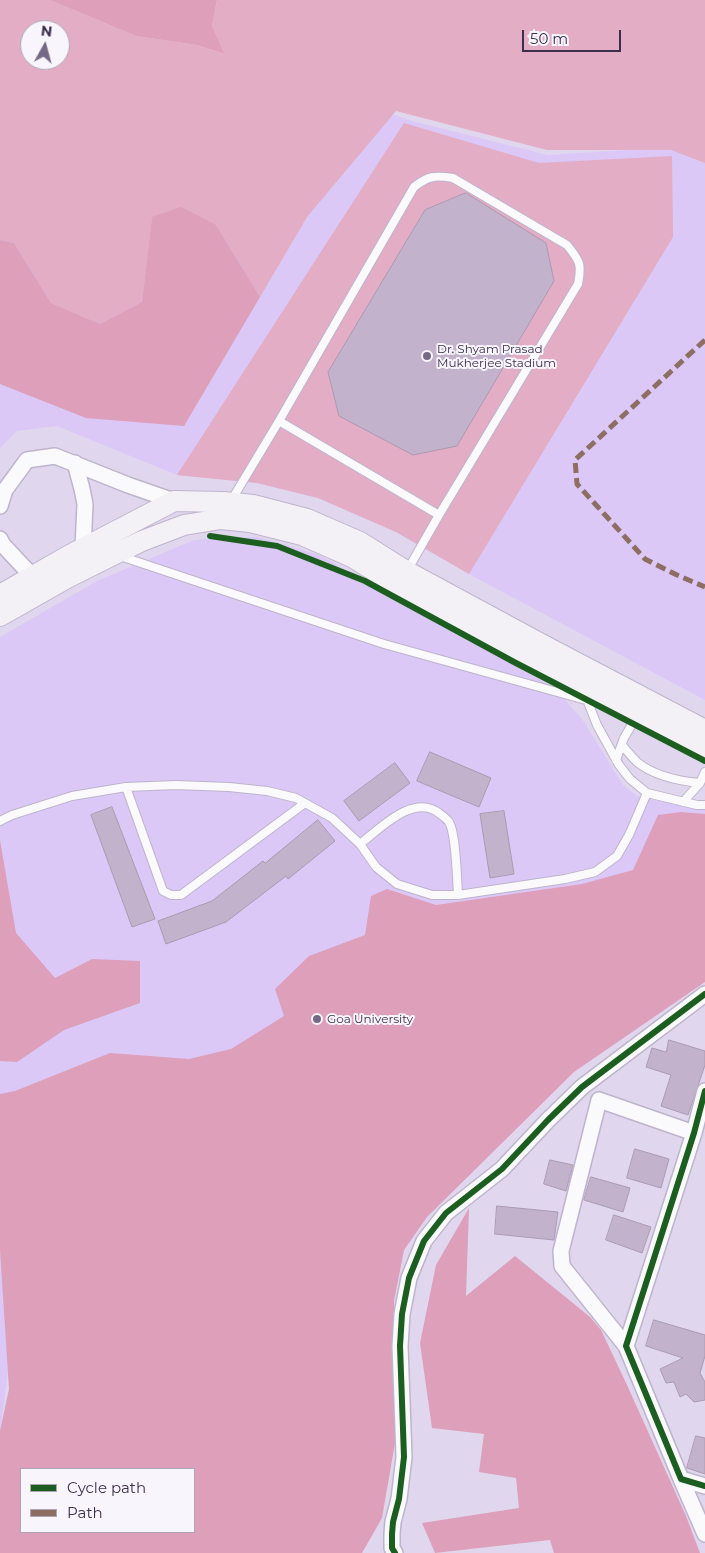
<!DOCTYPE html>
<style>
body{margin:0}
#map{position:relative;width:705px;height:1553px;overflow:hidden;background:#e0d6ee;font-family:Montserrat,sans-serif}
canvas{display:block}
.legend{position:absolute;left:20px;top:1468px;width:175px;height:65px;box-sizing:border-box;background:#f8f5fd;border:1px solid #aca6b6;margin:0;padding:6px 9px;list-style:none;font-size:15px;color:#3b2f4c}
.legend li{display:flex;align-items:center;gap:10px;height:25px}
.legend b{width:25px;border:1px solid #aca6b6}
.north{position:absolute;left:20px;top:20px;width:50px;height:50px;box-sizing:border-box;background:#f8f5fd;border:1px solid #aca6b6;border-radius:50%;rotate:7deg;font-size:14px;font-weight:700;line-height:20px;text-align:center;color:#3b2f4c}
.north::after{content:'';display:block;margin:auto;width:18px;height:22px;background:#756985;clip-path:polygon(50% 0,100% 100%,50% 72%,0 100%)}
.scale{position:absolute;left:522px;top:30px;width:99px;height:22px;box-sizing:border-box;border:2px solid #3b2f4c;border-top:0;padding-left:6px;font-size:15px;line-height:18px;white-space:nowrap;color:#3b2f4c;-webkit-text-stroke:4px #f8f5fd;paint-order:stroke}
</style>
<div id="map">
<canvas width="705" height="1553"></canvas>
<ul class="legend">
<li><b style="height:6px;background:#1b5e20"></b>Cycle path</li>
<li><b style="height:6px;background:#8d6e63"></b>Path</li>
</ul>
<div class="north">N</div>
<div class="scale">50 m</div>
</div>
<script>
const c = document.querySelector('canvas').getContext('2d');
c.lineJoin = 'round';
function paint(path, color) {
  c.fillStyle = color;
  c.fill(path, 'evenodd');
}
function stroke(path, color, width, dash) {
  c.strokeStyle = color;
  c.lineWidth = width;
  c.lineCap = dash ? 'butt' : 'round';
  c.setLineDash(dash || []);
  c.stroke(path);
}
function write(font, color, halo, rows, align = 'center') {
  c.font = font + ' Montserrat,sans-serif';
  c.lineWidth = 4;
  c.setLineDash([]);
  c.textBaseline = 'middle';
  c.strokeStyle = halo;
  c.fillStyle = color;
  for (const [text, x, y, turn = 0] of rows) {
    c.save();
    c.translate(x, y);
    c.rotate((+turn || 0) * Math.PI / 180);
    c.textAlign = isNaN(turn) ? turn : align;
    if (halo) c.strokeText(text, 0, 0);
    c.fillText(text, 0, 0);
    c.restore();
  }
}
const built = new Path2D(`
 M0,0H50L136,36L197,45L412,121L548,155L674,147L705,158V700L469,574L396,532L318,498L257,483L177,475L57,426L17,431L0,448ZM30,30H60V60H30Z
 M257,537L319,555L553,687L582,719L623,785L637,796L672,804L705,809V977L37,1142L0,1433V637L97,581L194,540Z`);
const green = new Path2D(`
 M0,0H50L136,36L197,45L223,54L212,26L217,0H705V163L671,150H547L396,111L307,217L260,297L216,225L152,217L142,302L100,324L51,303L14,243L0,240ZM30,30H60V60H30Z
 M404,123L539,163L672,156L673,237L469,574L396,532L318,498L257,483L177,475Z`);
const forest = new Path2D(`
 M50,0H217L212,26L224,54L197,45L136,36Z
 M181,207L216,225L260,297L184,426L86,418L0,384V240L14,243L51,303L100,324L142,302L152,217Z
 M681,812L705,814V982L574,1072L427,1217L404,1250L394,1301L396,1437L382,1518L362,1553H0V1431L9,1389L0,1250V1094L15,1091L110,1053L189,1059L231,1049L284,1016L275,989L309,956L365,935L371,896L387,889L436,905L582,884L633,870L658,815ZM21,1469H194V1532H21Z
 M0,840L16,933L55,978L92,959L140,961V1003L64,1030L17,1062L0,1061Z
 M469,1208L466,1296L515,1256L590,1317L601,1330L627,1385L686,1516L700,1553H554L550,1540L435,1553L422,1523L519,1508L516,1478L479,1472L484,1434L432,1428L420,1343L436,1265Z`);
const building = new Path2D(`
 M466,193L546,243L554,281L457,446L413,455L339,416L328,372L425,210Z
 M430,752L491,778L479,807L417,781Z
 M395,763L410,783L359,821L344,801Z
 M112,807L155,919L132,927L91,815Z
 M504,811L514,874L490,878L480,814Z
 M318,820L335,841L288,879L286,876L226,922L166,944L158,921L212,901L263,861L265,863Z
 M669,1040L705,1051V1065L688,1115L661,1106L671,1075L646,1067L652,1048L666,1052Z
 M635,1149L669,1159L661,1188L627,1178Z
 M550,1160L573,1165L566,1191L544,1184Z
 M591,1177L630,1188L623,1212L584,1200Z
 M497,1206L558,1212L554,1240L495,1234Z
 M614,1215L651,1227L642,1253L606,1240Z
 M654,1320L705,1335V1356L700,1373L705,1382V1400L694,1402L686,1394L680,1397L674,1382L666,1383L660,1369L683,1358L646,1346Z
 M696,1436L705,1438V1474L687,1468Z`);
const lane = new Path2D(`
 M279,421L439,515
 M231,501L279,421L414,187C428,176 435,175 453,178L567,245C580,261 582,264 578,284L439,515L407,571
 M120,556L384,644L586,700
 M586,697L597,725L619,765L630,779L647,793L697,805H705
 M622,745C627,751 632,757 637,762C654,776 679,781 700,783
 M616,760L624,738L638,714
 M126,787L163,891L171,895H181L305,803
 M683,802L700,783L705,772
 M0,821L12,815L72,796L126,787L176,785L229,787L267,791L296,798L332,818L360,844L376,867L397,884L432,895H458L565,879L595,872L617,856L629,835L647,793
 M360,844C380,829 414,792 440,814C443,816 447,819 449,822C456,833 457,880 458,895`);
const street = new Path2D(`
 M75,463L82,489L85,504L83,548
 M0,506L5,490L27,460L55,456L128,485L174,501
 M0,539L3,545L33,577
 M705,1091L694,1133L626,1346L681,1479L705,1486
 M626,1346L562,1266L561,1251L599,1100L694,1133
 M681,1479L705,1534
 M395,1553L392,1548V1534L393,1522L399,1499L404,1457L400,1346L402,1314L409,1278L424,1241L446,1213L502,1169L548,1120L582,1087L705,994`);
const secondary = new Path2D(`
 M0,595L68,556L174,501L223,502L253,505L307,519L360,542L406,571L543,645L705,730
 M0,616L67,578L115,554L142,541L184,525L221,519L250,522L302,535L352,557L397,585L535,660L705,749`);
const quiet = new Path2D(`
 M705,340L575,460L577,484L645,559L677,575L705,587`);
const cycleway = new Path2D(`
 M210,536L277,546L365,581L514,662L705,761
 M705,1091L694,1133L626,1346L681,1479L705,1486
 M395,1553L392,1548V1534L393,1522L399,1499L404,1457L400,1346L402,1314L409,1278L424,1241L446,1213L502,1169L548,1120L582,1087L705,994`);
const markers = [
 [427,356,5,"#756985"],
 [317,1019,5,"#756985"]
];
const poiNames = [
 ["Dr. Shyam Prasad",437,349],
 ["Mukherjee Stadium",437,363],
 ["Goa University",327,1019]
];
paint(built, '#dbc8f6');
paint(green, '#e2adc5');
paint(forest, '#dd9fba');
paint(building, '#c3b2cb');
stroke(building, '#aa9bb1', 1);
stroke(lane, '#beb4cc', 10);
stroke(street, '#beb4cc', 18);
stroke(secondary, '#beb4cc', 22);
stroke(lane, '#faf9fc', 8);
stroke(street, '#faf9fc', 15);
stroke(secondary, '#f4f1f6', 20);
stroke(quiet, '#8d6e63', 5, [10, 5]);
stroke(cycleway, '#1b5e20', 6);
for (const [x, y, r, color] of markers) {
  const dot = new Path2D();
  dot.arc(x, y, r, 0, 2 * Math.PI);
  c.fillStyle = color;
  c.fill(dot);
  stroke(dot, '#f8f5fd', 2);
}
write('12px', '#3b2f4c', '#f8f5fd', poiNames, 'left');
</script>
